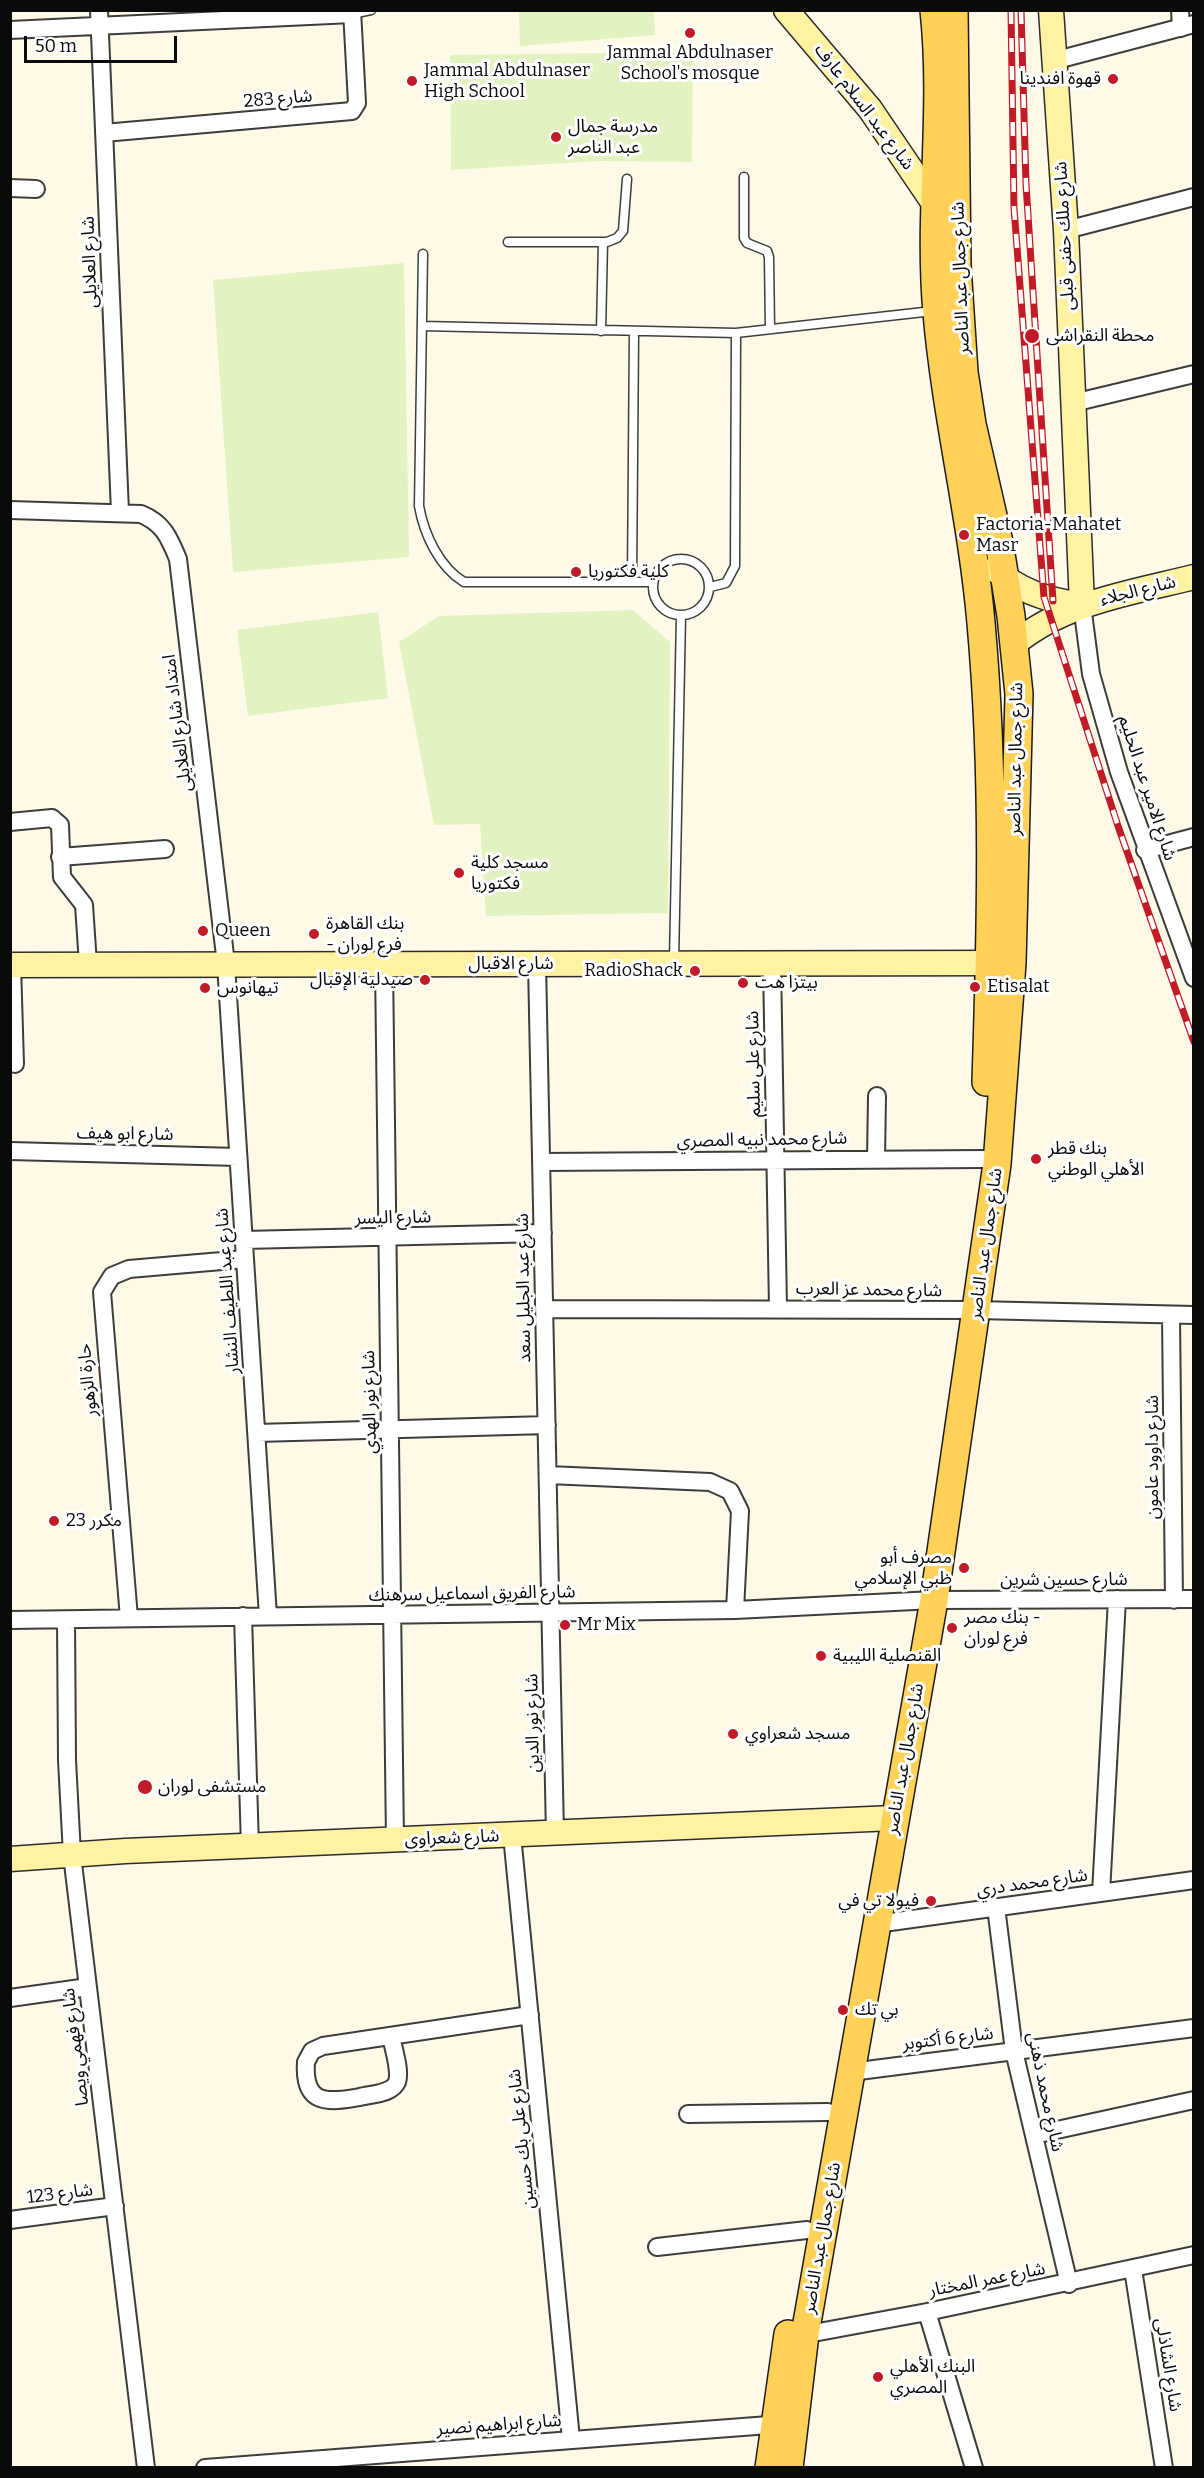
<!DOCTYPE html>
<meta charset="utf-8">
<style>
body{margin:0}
#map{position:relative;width:1204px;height:2478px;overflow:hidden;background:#fffae7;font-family:Bitter,serif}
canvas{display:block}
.frame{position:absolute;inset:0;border:12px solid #0a0a0a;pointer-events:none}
.scale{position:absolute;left:24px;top:36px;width:153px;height:27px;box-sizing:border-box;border:3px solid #0a0a0a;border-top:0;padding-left:8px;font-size:18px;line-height:21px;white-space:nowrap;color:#0a0a0a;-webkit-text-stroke:4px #fff;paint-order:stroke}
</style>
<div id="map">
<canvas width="1204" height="2478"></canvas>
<div class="frame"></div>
<div class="scale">50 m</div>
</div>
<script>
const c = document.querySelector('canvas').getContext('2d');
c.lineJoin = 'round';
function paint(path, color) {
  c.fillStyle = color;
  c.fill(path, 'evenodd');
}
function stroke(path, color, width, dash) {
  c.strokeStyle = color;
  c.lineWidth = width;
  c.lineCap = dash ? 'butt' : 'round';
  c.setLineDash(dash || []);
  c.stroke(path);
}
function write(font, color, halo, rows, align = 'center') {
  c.font = font + ' Bitter,"Noto Sans Arabic",serif';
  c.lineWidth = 6;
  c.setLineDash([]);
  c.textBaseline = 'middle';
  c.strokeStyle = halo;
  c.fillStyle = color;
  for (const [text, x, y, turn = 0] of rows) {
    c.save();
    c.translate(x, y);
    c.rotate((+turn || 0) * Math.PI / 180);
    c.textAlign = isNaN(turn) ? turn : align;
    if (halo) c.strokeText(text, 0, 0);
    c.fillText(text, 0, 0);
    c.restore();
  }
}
const pitch = new Path2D(`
 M519,11H654L655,35L520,46Z
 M693,52L692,162L598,161L451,170L450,55Z
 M404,263L409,557L233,572L213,280Z
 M633,610L670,642L668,913L486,916L480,824L434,825L399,642L439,616Z
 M378,612L388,698L248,716L237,630Z`);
const lane = new Path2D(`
 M352,14L371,10
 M744,177V238L747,243L767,251L769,257L770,329
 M508,242H607L617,238L623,231L627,179
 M423,254L419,506C424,534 439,567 464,582H653
 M422,326L736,333L933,311
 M601,331L603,242
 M653 587a28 28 0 1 1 56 0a28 28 0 1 1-56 0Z
 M632,582L634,331
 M710,587L726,583L735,566L736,333
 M674,961L681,616`);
const street = new Path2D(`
 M99,10L120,512
 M1180,10L1181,28
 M10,30L352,14
 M1053,61L1194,24
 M104,133L352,111L357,103L352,10
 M10,188L36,189
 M1066,230L1194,197
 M1073,403L1194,374
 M10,510L141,514C163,523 169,537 178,559L226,964L268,1616
 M1082,605L1091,674L1119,772L1194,978
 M10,822L52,818L60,825L62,877L84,905L88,964
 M1145,850L1194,837
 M60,857L165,849
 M772,963L778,1309
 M384,964L395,1840
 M537,964L555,1834
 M12,965L15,1064
 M10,1151L238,1157
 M876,1159L877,1096
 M541,1162L983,1159
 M244,1240L543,1233
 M544,1309L976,1310L1194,1315
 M1171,1315L1174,1600
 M257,1433L547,1425
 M548,1475L710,1482L730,1491L740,1511L735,1610
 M243,1616L250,1847
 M129,1618L102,1292L112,1276L129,1269L245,1259
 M10,1620L735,1610L934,1600L1194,1599
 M66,1620L67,1760L72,1855L146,2468
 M512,1835L571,2439
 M1101,1893L1117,1599
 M996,1907L1014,2051L1069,2284
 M876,1924L1194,1880
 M10,1998L88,1987
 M391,2036C393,2048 401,2070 397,2082C392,2094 371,2094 360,2097C327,2103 303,2105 306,2062L312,2051L323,2046L530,2015
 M851,2072L1194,2028
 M688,2114L828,2112
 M1034,2135L1194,2100
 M10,2220L115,2206
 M657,2247L807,2230
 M1133,2269L1164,2468
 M927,2312L974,2468
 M797,2336L927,2312L1194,2255
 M205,2468L782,2424`);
const secondary = new Path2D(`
 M786,10L870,109L937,208
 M1051,10L1066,230L1082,605
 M995,569C1019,592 1050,601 1082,605
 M1014,644C1065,602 1130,593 1194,577
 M10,965L1007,963
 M10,1859L125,1851L894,1818`);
const primary = new Path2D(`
 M934,10C945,111 928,213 937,313C946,417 972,519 981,623C995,777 991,929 986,1082
 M769,2468L788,2334
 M789,2468L805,2334L934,1600L997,1164L1012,963L1019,694L1011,616L999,542L972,424L964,372L957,266L954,10`);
const rail = new Path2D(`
 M1011,10L1014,208L1044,597L1118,826L1194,1042
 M1021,10L1026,184L1053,601`);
const markers = [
 [690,33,6,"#c11b27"],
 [1113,79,6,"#c11b27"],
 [412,81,6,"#c11b27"],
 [556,137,6,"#c11b27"],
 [1032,336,8,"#c11b27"],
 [964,535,6,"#c11b27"],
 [576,572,6,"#c11b27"],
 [459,873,6,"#c11b27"],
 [203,931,6,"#c11b27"],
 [314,934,6,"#c11b27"],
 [695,971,6,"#c11b27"],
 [425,980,6,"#c11b27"],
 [743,983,6,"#c11b27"],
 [975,987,6,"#c11b27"],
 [205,988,6,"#c11b27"],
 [1036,1159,6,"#c11b27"],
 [54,1521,6,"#c11b27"],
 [964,1568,6,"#c11b27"],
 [565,1625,6,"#c11b27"],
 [952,1628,6,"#c11b27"],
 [821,1656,6,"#c11b27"],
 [733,1734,6,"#c11b27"],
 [145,1787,8,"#c11b27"],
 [931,1901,6,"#c11b27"],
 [843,2010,6,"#c11b27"],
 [878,2377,6,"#c11b27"]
];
const poiNames = [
 ["Jammal Abdulnaser",690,53,"center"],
 ["School's mosque",690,74,"center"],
 ["Jammal Abdulnaser",424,71],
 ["High School",424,92],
 ["قهوة افندينا",1101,79,"right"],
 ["مدرسة جمال",568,127],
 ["عبد الناصر",568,148],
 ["محطة النقراشى",1046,336],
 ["Factoria-Mahatet",976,525],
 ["Masr",976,546],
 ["كلية فكتوريا",588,572],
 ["مسجد كلية",471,863],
 ["فكتوريا",471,884],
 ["بنك القاهرة",326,924],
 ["- فرع لوران",326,945],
 ["Queen",215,931],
 ["RadioShack",683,971,"right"],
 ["صيدلية الإقبال",413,980,"right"],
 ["بيتزا هت",755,983],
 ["Etisalat",987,987],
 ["تيهانوس",217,988],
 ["بنك قطر",1048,1149],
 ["الأهلي الوطني",1048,1170],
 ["23 مكرر",66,1521],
 ["مصرف أبو",952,1558,"right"],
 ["ظبي الإسلامي",952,1579,"right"],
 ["بنك مصر -",964,1618],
 ["فرع لوران",964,1639],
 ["Mr Mix",577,1625],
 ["القنصلية الليبية",833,1656],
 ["مسجد شعراوي",745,1734],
 ["مستشفى لوران",158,1787],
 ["فيولا تي في",919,1901,"right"],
 ["بي تك",855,2010],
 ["البنك الأهلي",890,2367],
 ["المصري",890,2388]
];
const streetNames = [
 ["شارع 283",278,99,-5],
 ["شارع عبد السلام عارف",864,107,53],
 ["شارع ملك حفنى قبلى",1065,236,-93],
 ["شارع العلايلى",90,262,-92],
 ["شارع جمال عبد الناصر",961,278,-92],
 ["شارع الجلاء",1138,591,-14],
 ["امتداد شارع العلايلى",178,723,-97],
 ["شارع جمال عبد الناصر",1016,759,-89],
 ["شارع الامير عبد الحليم",1147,788,72],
 ["شارع الاقبال",511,964],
 ["شارع على سليم",754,1064,-91],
 ["شارع ابو هيف",125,1134,1],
 ["شارع محمد نبيه المصري",762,1140,-1],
 ["شارع اليسر",393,1218,-1],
 ["شارع جمال عبد الناصر",986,1244,-82],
 ["شارع عبد الجليل سعد",524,1288,-91],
 ["شارع محمد عز العرب",869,1290,1],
 ["شارع عبد اللطيف النشار",228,1291,-94],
 ["حارة الزهور",88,1380,-95],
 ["شارع نور الهدي",370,1402,-91],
 ["شارع داوود عامون",1153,1457,-90],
 ["شارع حسين شرين",1064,1580],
 ["شارع الفريق اسماعيل سرهنك",472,1594,-1],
 ["شارع نور الدين",533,1723,-91],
 ["شارع جمال عبد الناصر",905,1759,-80],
 ["شارع شعراوى",452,1838,-2],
 ["شارع محمد دري",1032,1883,-8],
 ["شارع 6 أكتوبر",948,2039,-7],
 ["شارع فهمي ويصا",76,2047,-97],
 ["شارع محمد ذهنى",1045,2092,78],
 ["شارع على بك حسين",522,2139,-96],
 ["شارع 123",60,2194,-7],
 ["شارع جمال عبد الناصر",822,2238,-80],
 ["شارع عمر المختار",987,2280,-11],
 ["شارع الشاذلى",1168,2365,81],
 ["شارع ابراهيم نصير",499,2425,-4]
];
paint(pitch, '#e2f2c1');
stroke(lane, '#3d3d3d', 11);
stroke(street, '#3d3d3d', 20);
stroke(secondary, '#2c2c2c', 27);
stroke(primary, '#1b1b1b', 30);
stroke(lane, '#fff', 8);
stroke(street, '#fff', 16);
stroke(secondary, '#fff2a2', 24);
stroke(primary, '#ffd257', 27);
stroke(rail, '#c11b27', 7);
stroke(rail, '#fff', 4.5, [14]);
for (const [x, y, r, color] of markers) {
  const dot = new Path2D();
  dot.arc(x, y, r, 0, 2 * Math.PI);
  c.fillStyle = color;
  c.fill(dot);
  stroke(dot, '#fff', 2);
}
write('18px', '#0a0a0a', '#fff', poiNames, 'left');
write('18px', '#0a0a0a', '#fff', streetNames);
</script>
